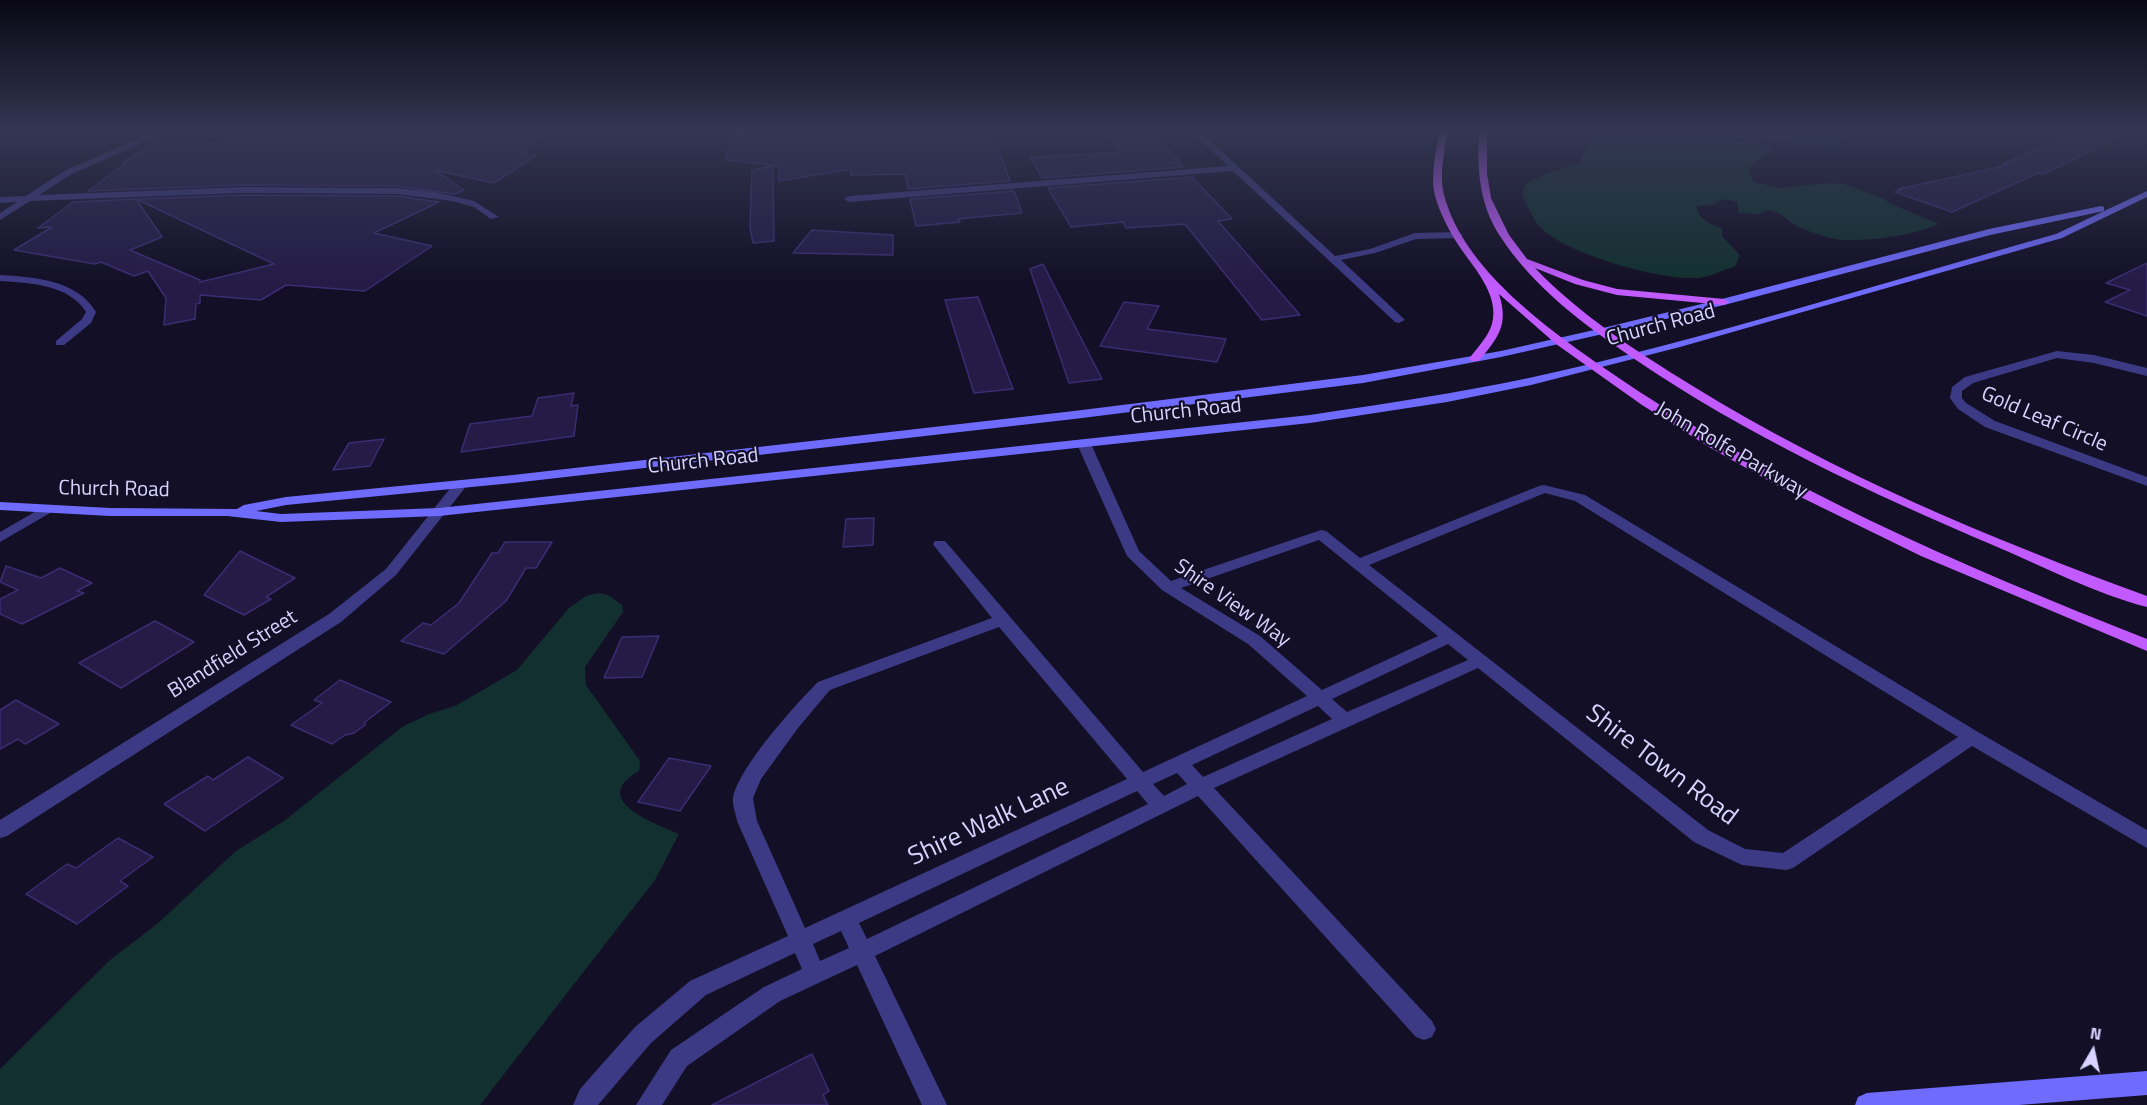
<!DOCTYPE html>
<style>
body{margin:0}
#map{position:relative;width:2147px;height:1105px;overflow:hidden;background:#130f26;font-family:"Titillium Web",sans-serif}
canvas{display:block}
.north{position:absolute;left:2063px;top:1021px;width:60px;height:60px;-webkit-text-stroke:4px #130f26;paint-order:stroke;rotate:9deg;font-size:16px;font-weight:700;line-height:24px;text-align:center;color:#d9d4ff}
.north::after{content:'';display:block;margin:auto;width:21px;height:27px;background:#d9d4ff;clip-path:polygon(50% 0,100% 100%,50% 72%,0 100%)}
</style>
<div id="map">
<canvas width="2147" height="1105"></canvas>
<div class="north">N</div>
</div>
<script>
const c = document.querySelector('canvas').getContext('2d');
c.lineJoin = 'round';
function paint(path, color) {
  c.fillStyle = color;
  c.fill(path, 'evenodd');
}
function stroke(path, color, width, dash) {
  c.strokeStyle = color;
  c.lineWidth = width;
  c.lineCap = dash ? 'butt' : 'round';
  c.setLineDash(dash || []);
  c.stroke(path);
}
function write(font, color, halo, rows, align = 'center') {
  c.font = font + ' "Titillium Web",sans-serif';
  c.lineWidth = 4.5;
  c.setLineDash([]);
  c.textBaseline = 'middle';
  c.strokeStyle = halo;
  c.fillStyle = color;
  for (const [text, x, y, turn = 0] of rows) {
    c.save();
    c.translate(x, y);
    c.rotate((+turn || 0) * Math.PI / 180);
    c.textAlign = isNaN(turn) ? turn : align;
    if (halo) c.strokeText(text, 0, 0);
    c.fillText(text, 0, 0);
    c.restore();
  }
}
const green = new Path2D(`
 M1587,131H1687L1768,144L1771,151L1754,163L1749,171L1754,182L1779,188L1829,183L1844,184L1880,197L1891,204L1939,224C1915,235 1870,241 1843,240C1834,240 1803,230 1795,225C1782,217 1784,213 1767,210L1759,214L1738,213V202L1723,199L1713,205L1697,206C1697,220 1712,224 1722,229V236L1740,255L1735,266L1731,268C1720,271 1707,278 1696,278C1659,280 1566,254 1540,227C1532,219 1528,205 1522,195L1526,183L1553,171L1579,164L1587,144L1593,139Z
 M598,593L608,595L622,605L623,612L585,667L586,685L640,761L639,771C588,800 654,823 679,834L655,880L480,1105H0V1069L110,960L157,924L236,851L284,821L402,727L429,714L455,706L517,670L569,608L586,596Z`);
const water = new Path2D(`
 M1687,131H1854L1831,148Z`);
const building = new Path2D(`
 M256,131H551L521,154L537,155L494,183L434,170L464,190L455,194L397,186L242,185L88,191L126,163H122L157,140L221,143Z
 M770,131H950L962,133L970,140L995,139L1010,181L908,189L905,174L851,175V169L779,181V166L726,160L731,137Z
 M1104,131H1151L1184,167L1042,178L1030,157L1121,152Z
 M2076,131H2133L2043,174L2038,173L1952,212L1895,192L1901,190L1898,189L2009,165L2003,164Z
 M773,166L774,241L753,243L750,228L752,170Z
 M1192,177L1232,219L1218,221L1300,315L1262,320L1185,224L1126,228L1123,222L1071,227L1048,188Z
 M1014,191L1022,213L958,219L960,222L916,226L910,199Z
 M242,195L397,196L439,202L374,233L432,246L365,291L286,285L261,300L200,295V303L196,304L195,319L164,325L166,298L148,271L134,276L101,262L95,264L14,250L52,227L38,228L73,202L136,199L162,237L130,250L200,280V282L274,264L136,199Z
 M812,230L893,235V255L793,253Z
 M2147,263V316L2105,302L2130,290L2106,283Z
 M1043,264L1083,342L1102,379L1069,383L1030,269Z
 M978,297L1013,389L974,393L945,300Z
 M1124,302L1159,306L1147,329L1226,339L1217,362L1100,346Z
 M574,393L571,406L578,405L574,436L461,452L470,424L532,416L538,398Z
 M384,439L370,466L333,470L349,443Z
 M874,518L873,545L843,547L846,519Z
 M505,542H552L536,568H526L506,601L444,654L401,641L423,623L431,625L459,603L492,553H498Z
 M240,551L295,578L266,597L271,599L244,615L204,595Z
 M6,566L41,578L60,568L92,583L77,591L84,593L22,624L0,614V599L18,590L0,582Z
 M155,621L194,642L121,688L79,663Z
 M659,636L642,677L604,678L622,637Z
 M340,680L391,702L365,722V725L354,733L345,735L332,744L291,725L322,703L314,700Z
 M16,700L59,724L25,744L18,739L0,749V710Z
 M248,757L283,778L205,831L164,804L208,776L213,780Z
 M669,758L711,766L680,811L638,802Z
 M118,838L153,857L120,881L128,886L77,924L26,894L67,864L76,868Z
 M812,1054L829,1091L823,1095L828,1105H712Z`);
const street = new Path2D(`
 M156,131H168L70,175L39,195L242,187L397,188L435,192L474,201L499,217L491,219L474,207L452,201L397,194L242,193L30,201L0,220V213L17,202L0,203V197L26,196L64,171Z
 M1191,131H1200L1335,256L1370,249L1415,233L1458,232L1463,235L1458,238L1416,239L1375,253L1341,260L1403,318L1405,320L1399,323L1395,322L1233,171L849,202L844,199L849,196L1228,166Z
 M0,275C35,277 77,280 96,312L91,323L64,345H56V341L82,319L86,312C69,284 29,283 0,281Z
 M2057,351L2094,355L2147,368V376L2094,363L2057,358L1973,383L1962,391V398L1966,403L1995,421L2147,477V486L1985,427L1958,409L1950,398L1952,387L1965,377Z
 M1084,440L1091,444L1139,551L1171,581L1321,530L1326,531L1360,558L1539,486L1544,485L1585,495L1978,732L2147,830V848L1972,746L1793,868L1786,870L1742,865L1694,842L1478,668L1214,788L1432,1021L1436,1029L1432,1037L1424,1040L1416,1037L1198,796L875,956L947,1105H922L857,965L780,1001L687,1066L662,1105H636L671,1050L764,987L802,969L795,953L706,995L651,1043L598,1105H573L580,1089L635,1027L690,981L788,936L737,821C736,814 732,805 733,798C739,767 795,705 818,682L992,618L935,547L933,544L935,541H945L1143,772L1307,696L1248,644L1162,590L1127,556L1077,444ZM1545,493L1575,501L1958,737L1783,853L1745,849L1708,830L1369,565ZM1319,540L1438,636L1322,690L1260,636L1181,588ZM999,627L1127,779L805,928L757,821L753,798L761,779L798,728L830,690ZM1448,644L1468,660L1347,712L1332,699ZM1318,706L1332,719L1203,777L1192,765ZM1177,773L1187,784L1164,796L1153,784ZM1137,791L1148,804L867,939L859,923ZM841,931L849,948L820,961L813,944Z
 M461,480L468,484L396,575L341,622L7,836L0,838V820L329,614L386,569L456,481Z
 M45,506L50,507L52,510L50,513L0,542V532Z`);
const secondary = new Path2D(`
 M2147,191V197L2062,238L1680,347L1531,385L1447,402L1310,423L439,516L281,522L227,516H110L0,510V502L110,508L237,509L244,505L286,497L513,475L1074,411L1363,375L1501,351L1603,328L1722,299L1989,229L2101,206L2104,207V211ZM2104,211L2056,234C1881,283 1707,339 1529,378C1457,393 1383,404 1310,415L439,508L281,514L256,511L286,505L513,483L1074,419L1363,383L1501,357L1603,334L1728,304L1990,235Z
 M2147,1071V1095L2019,1105H1855L1858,1097L1867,1093Z`);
const primary = new Path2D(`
 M1440,131H1448C1444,152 1439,175 1444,195C1464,270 1547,328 1607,370C1774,485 1959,565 2147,639V651L1921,556L1778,486L1709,447L1642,405L1556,344L1499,294C1509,326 1498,337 1479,361H1471L1469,359C1477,348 1488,337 1492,324C1500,295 1474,268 1459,246C1449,231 1440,213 1435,196C1430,175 1436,152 1440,131Z
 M1479,131H1487V173L1491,198L1509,235L1527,259L1583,280L1617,289L1724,299L1729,302L1724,305L1617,295L1575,284L1535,268C1580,315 1636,351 1691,385C1833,473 1991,539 2147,596V607C2096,594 2044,567 1995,546C1870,493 1746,435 1633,358C1583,324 1533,287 1500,236C1479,204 1477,169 1479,131Z`);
const streetNames = [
 ["Church Road",1661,326,-15],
 ["Church Road",1186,412,-6],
 ["Gold Leaf Circle",2044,420,23],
 ["John Rolfe Parkway",1731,451,30],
 ["Church Road",703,462,-6],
 ["Church Road",114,490,1],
 ["Shire View Way",1232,604,35],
 ["Blandfield Street",233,655,-32]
];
const nearStreetnames = [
 ["Shire Town Road",1661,766,37],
 ["Shire Walk Lane",989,823,-25]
];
paint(green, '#12302f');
paint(water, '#0c2248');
paint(building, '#241b47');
stroke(building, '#3b2d73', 1.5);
paint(street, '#3d3a85');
paint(secondary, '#6f6bff');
paint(primary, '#c25bff');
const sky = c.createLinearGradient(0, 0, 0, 286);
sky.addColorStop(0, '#0a0815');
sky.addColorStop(0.46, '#333752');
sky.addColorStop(1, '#33375200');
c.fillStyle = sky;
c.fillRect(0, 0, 2147, 286);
write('21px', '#d9d4ff', '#130f26', streetNames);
write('26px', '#d9d4ff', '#130f26', nearStreetnames);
</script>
